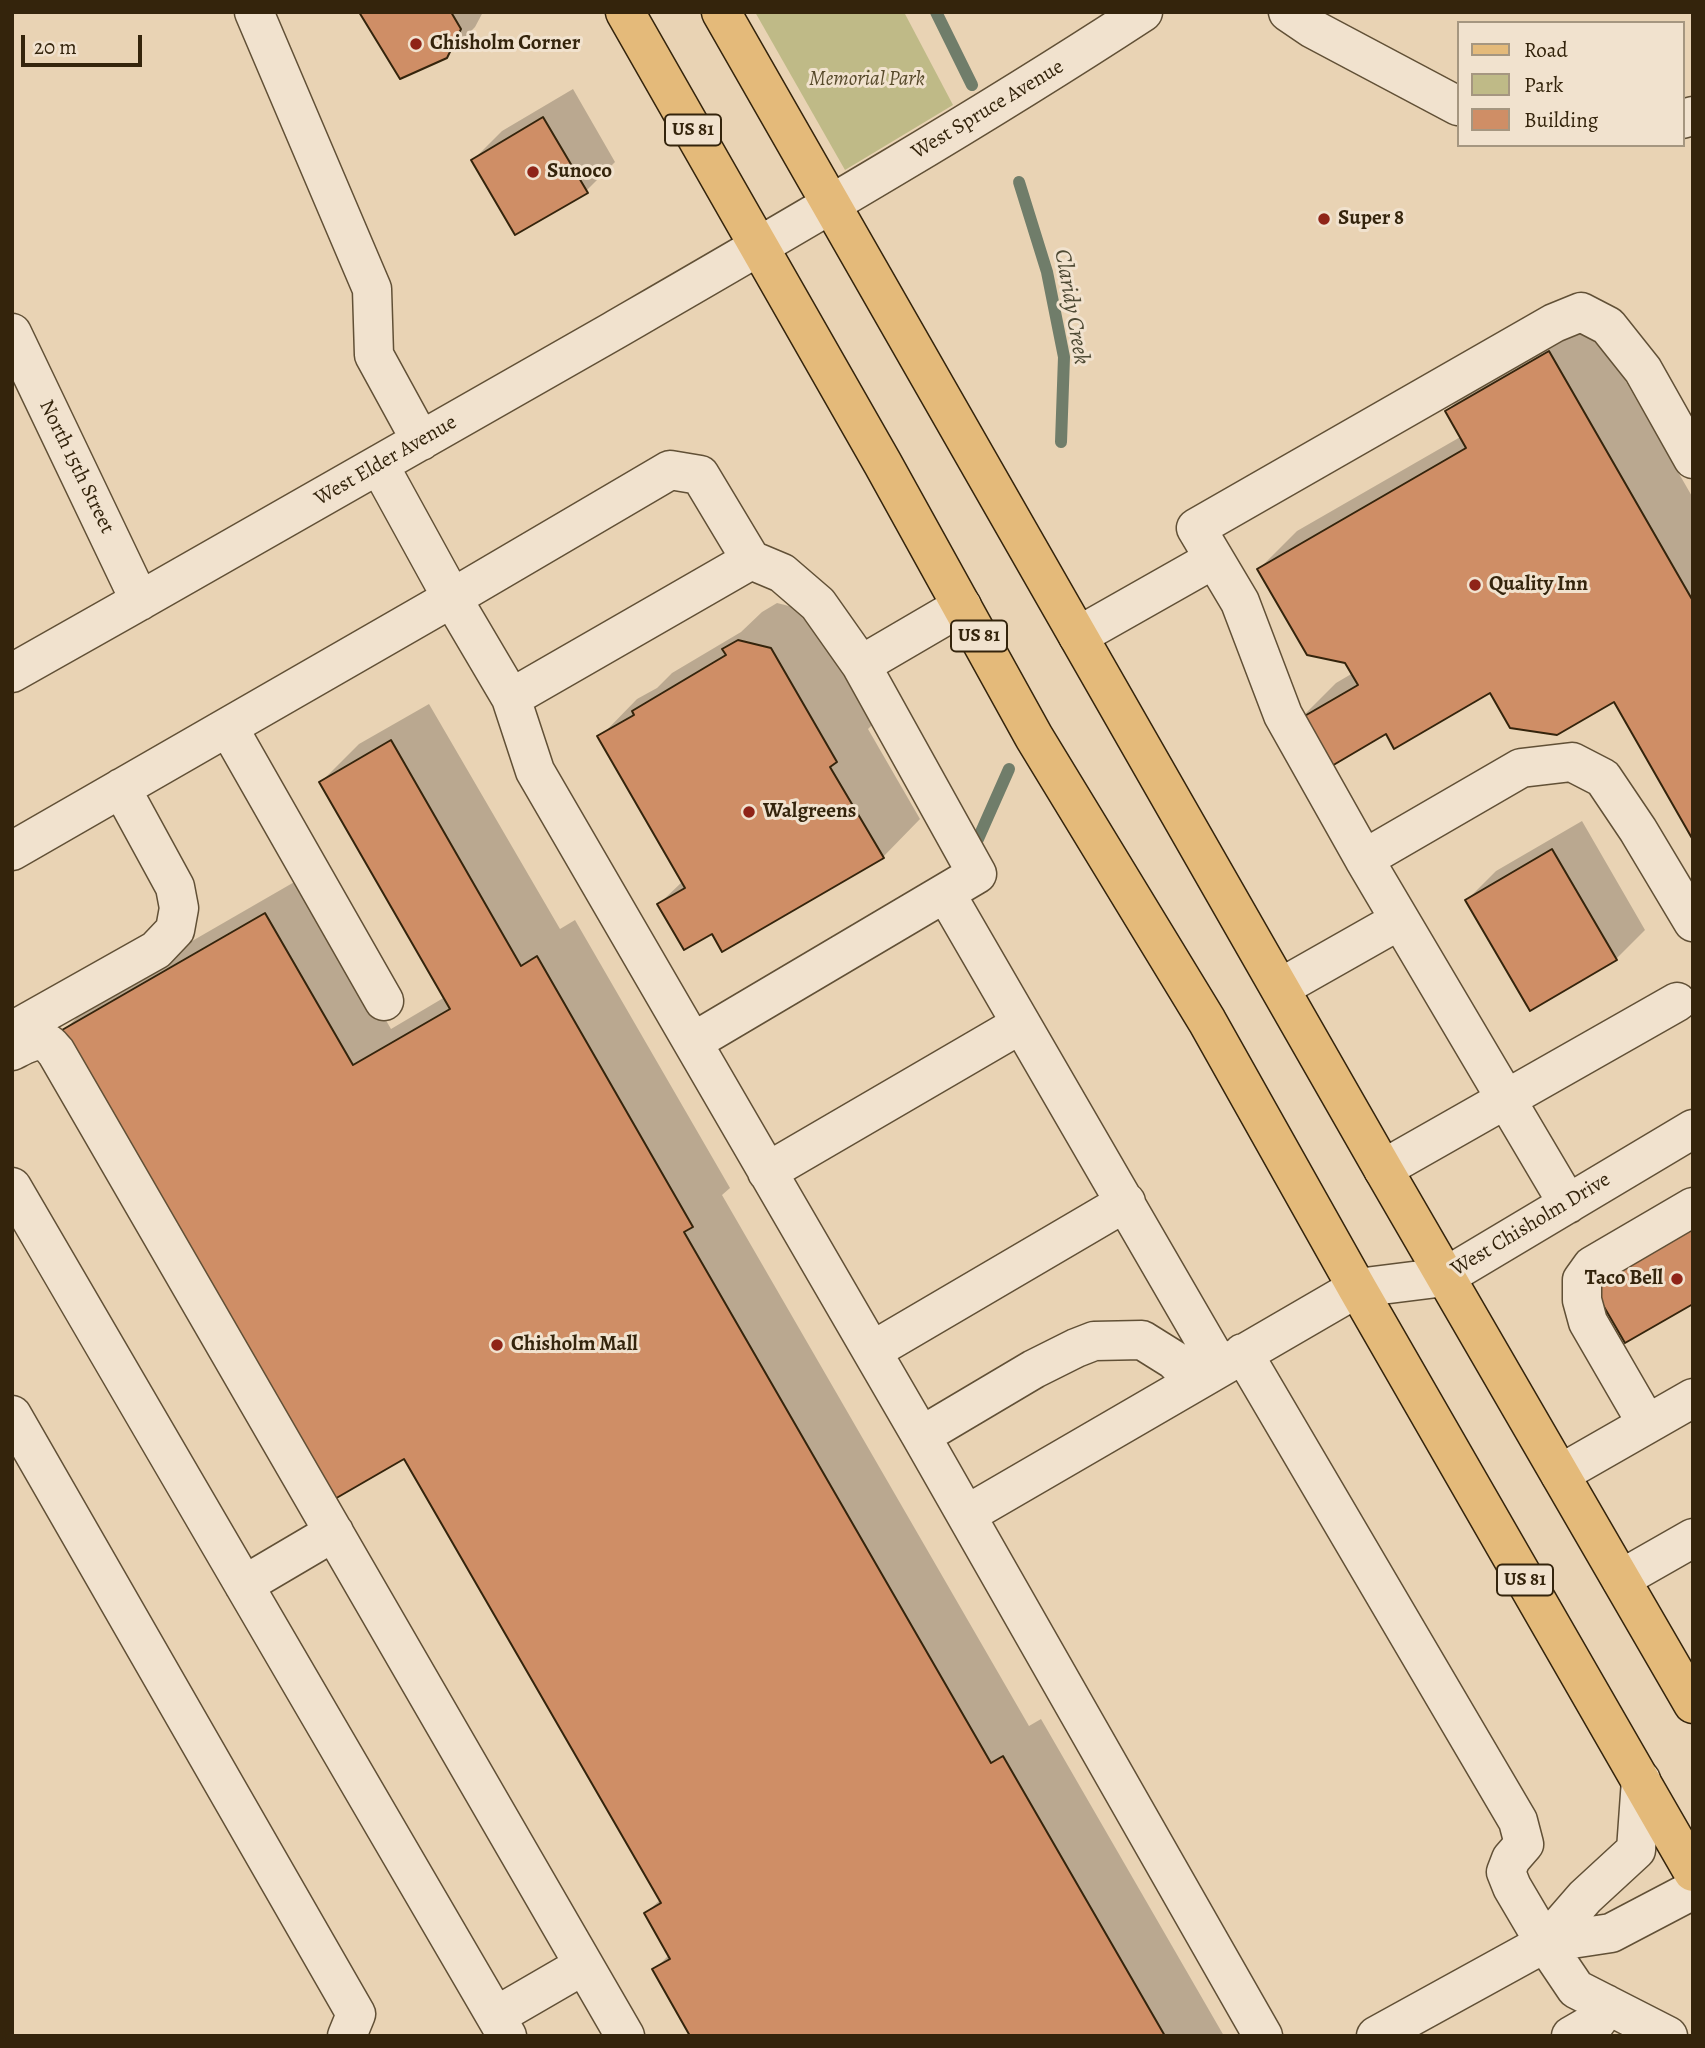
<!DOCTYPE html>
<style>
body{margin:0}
#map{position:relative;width:1705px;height:2048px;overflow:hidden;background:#e9d3b4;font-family:Alegreya,serif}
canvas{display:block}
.frame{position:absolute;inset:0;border:14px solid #34240c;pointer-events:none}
.legend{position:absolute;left:1457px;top:21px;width:228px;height:126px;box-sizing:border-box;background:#f1e2ce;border:2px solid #a59680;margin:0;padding:9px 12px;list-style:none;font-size:21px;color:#34240c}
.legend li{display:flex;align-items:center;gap:14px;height:35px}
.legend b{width:35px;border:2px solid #a59680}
.scale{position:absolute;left:21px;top:35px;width:121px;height:32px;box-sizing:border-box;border:4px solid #34240c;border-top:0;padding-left:9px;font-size:21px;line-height:24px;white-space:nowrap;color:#34240c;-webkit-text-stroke:5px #f1e2ce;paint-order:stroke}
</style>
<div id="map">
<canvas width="1705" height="2048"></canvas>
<div class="frame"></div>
<ul class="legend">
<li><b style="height:9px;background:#e4ba7a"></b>Road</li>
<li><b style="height:19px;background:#bfba87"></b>Park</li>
<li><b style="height:19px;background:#cf8e66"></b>Building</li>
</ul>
<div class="scale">20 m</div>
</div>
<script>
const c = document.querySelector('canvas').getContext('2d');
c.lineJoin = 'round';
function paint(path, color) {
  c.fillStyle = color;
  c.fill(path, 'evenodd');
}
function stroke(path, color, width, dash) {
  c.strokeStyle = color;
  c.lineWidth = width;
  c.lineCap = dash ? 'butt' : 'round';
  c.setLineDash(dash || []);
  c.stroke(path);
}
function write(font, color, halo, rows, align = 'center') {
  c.font = font + ' Alegreya,serif';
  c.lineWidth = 6;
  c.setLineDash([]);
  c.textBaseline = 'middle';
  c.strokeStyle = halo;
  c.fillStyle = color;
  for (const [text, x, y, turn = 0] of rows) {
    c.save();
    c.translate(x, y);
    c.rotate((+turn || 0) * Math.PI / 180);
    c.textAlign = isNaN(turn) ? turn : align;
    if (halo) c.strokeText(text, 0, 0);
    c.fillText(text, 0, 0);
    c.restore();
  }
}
const green = new Path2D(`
 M755,12H904L953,105L845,170Z`);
const shadow = new Path2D(`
 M361,12H483L475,27L446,57Z
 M573,89L615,162L586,191L473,160L502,131Z
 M1587,314L1693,498V836L1614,700L1491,691L1387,732L1298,721L1336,683L1353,673L1346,662L1259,569L1297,531L1462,436L1447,411L1485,373Z
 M777,603L809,611L874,723L868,729L920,819L883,857L659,904L683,881L600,737L637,699L657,688L672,673L741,632L762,612Z
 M429,704L560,929L575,920L730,1188L722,1195L1029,1726L1041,1719L1224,2036H692L654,1970L670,1954L646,1913L661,1899L405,1456L64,1030L102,993L303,877L391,1029L445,997L321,782L359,744Z
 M1582,821L1645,930L1616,959L1467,900L1496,871Z`);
const stream = new Path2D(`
 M936,12L972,85
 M1019,182L1047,272L1064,357L1061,442
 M978,839L1009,769`);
const building = new Path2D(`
 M359,12H451L461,29L447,58L400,79Z
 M543,117L588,193L515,235L471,160Z
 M1549,351L1693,601V840L1614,702L1557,735L1510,728L1490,693L1394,749L1386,734L1325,770L1296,721L1358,685L1345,663L1307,655L1257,569L1466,448L1445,411Z
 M738,640L771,648L837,762L830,767L884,858L722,952L712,934L684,950L657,904L685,888L597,736L634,715L632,711L726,655L722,649Z
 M391,740L521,966L537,956L693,1227L684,1232L991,1763L1003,1756L1165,2036H690L652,1969L670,1959L644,1913L661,1903L404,1459L333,1500L62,1030L265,913L353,1065L450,1009L319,782Z
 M1552,849L1617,960L1530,1011L1465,900Z
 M1693,1220V1304L1625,1343L1589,1281Z`);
const minor = new Path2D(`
 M254,12L372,289L374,355L421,441
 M1288,12L1313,29L1458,106
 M1682,119L1693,116
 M12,333L140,601
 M379,465L452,598L511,698L535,771L921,1436L1263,2036
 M1078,636L1214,559
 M12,673C213,560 413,445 613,331C791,228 970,125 1143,12
 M511,698L751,560
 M228,727L384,1001
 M12,851L452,598L670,470L700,475L751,560L782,573L818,604L861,665L962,606
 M1364,859L1283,715L1240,602L1196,528L1554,323L1581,312L1608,326L1643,370L1693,459
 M946,894L1220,1367
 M1280,988L1400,920
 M12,1031L156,950L175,930L179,908L175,887L121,788
 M693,1042L977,874L861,665
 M12,1051C22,1046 36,1037 47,1043C51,1045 53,1049 56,1052L625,2036
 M1383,1169L1677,1002
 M767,1172L1021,1024
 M12,1187L507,2036
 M1568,1204L1364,859L1521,768L1572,762L1603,778L1638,830L1693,922
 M872,1351L1126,1202
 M1243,1353L1518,1821L1524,1844L1511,1859L1506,1872L1512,1887L1545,1943L1576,1989L1668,2036
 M12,1415L356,2014L347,2036
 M1647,1424L1588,1322L1582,1300V1280L1592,1266L1693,1207
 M921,1436L1034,1369L1076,1348L1094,1341L1142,1340L1174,1360L1195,1381
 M1560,1474L1693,1398
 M966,1515L1357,1288L1445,1277L1693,1129
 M1621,1579L1693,1538
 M244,1585L334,1532
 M1545,1943L1585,1897L1636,1850L1641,1780
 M496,2016L584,1965
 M1376,2036L1545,1943L1611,1933L1693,1890
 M1571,2036L1597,2021L1606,2004`);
const major = new Path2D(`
 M625,12L883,464L1034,737L1207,1021L1357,1288L1693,1872
 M721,12L1383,1169L1693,1704`);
const markers = [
 [416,44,7,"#8f2418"],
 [533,172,7,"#8f2418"],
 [1324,219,7,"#8f2418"],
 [1475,585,7,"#8f2418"],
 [749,812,7,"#8f2418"],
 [1677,1279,7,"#8f2418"],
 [497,1345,7,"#8f2418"]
];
const shields = [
 [693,130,56],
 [979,636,56],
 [1525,1580,56]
];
const shieldNames = [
 ["US 81",693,130],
 ["US 81",979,636],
 ["US 81",1525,1580]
];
const poiNames = [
 ["Chisholm Corner",430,44],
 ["Sunoco",547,172],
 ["Super 8",1338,219],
 ["Quality Inn",1489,585],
 ["Walgreens",763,812],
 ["Taco Bell",1663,1279,"right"],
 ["Chisholm Mall",511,1345]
];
const parkNames = [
 ["Memorial Park",867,80]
];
const streetNames = [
 ["West Spruce Avenue",988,110,-31],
 ["West Elder Avenue",386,461,-30],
 ["North 15th Street",76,467,64],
 ["West Chisholm Drive",1531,1225,-31]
];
const waterNames = [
 ["Claridy Creek",1071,307,80]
];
paint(green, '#bfba87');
paint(shadow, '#0003');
stroke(stream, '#707d6a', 12);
paint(building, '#cf8e66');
stroke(building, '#34240c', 2);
stroke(minor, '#615036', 41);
stroke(major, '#34240c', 41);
stroke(minor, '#f1e2ce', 38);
stroke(major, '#e4ba7a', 38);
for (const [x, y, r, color] of markers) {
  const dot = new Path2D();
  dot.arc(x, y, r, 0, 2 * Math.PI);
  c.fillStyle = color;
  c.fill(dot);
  stroke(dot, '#f1e2ce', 2.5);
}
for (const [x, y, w] of shields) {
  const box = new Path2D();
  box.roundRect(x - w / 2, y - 15.5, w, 31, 5);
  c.fillStyle = '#f1e2ce';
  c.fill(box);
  stroke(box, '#34240c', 2);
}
write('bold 19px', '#34240c', null, shieldNames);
write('bold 21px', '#34240c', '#f1e2ce', poiNames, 'left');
write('italic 21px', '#574a2b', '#f1e2ce', parkNames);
write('21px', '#34240c', '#f1e2ce', streetNames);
write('italic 23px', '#4d4933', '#f1e2ce', waterNames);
</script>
